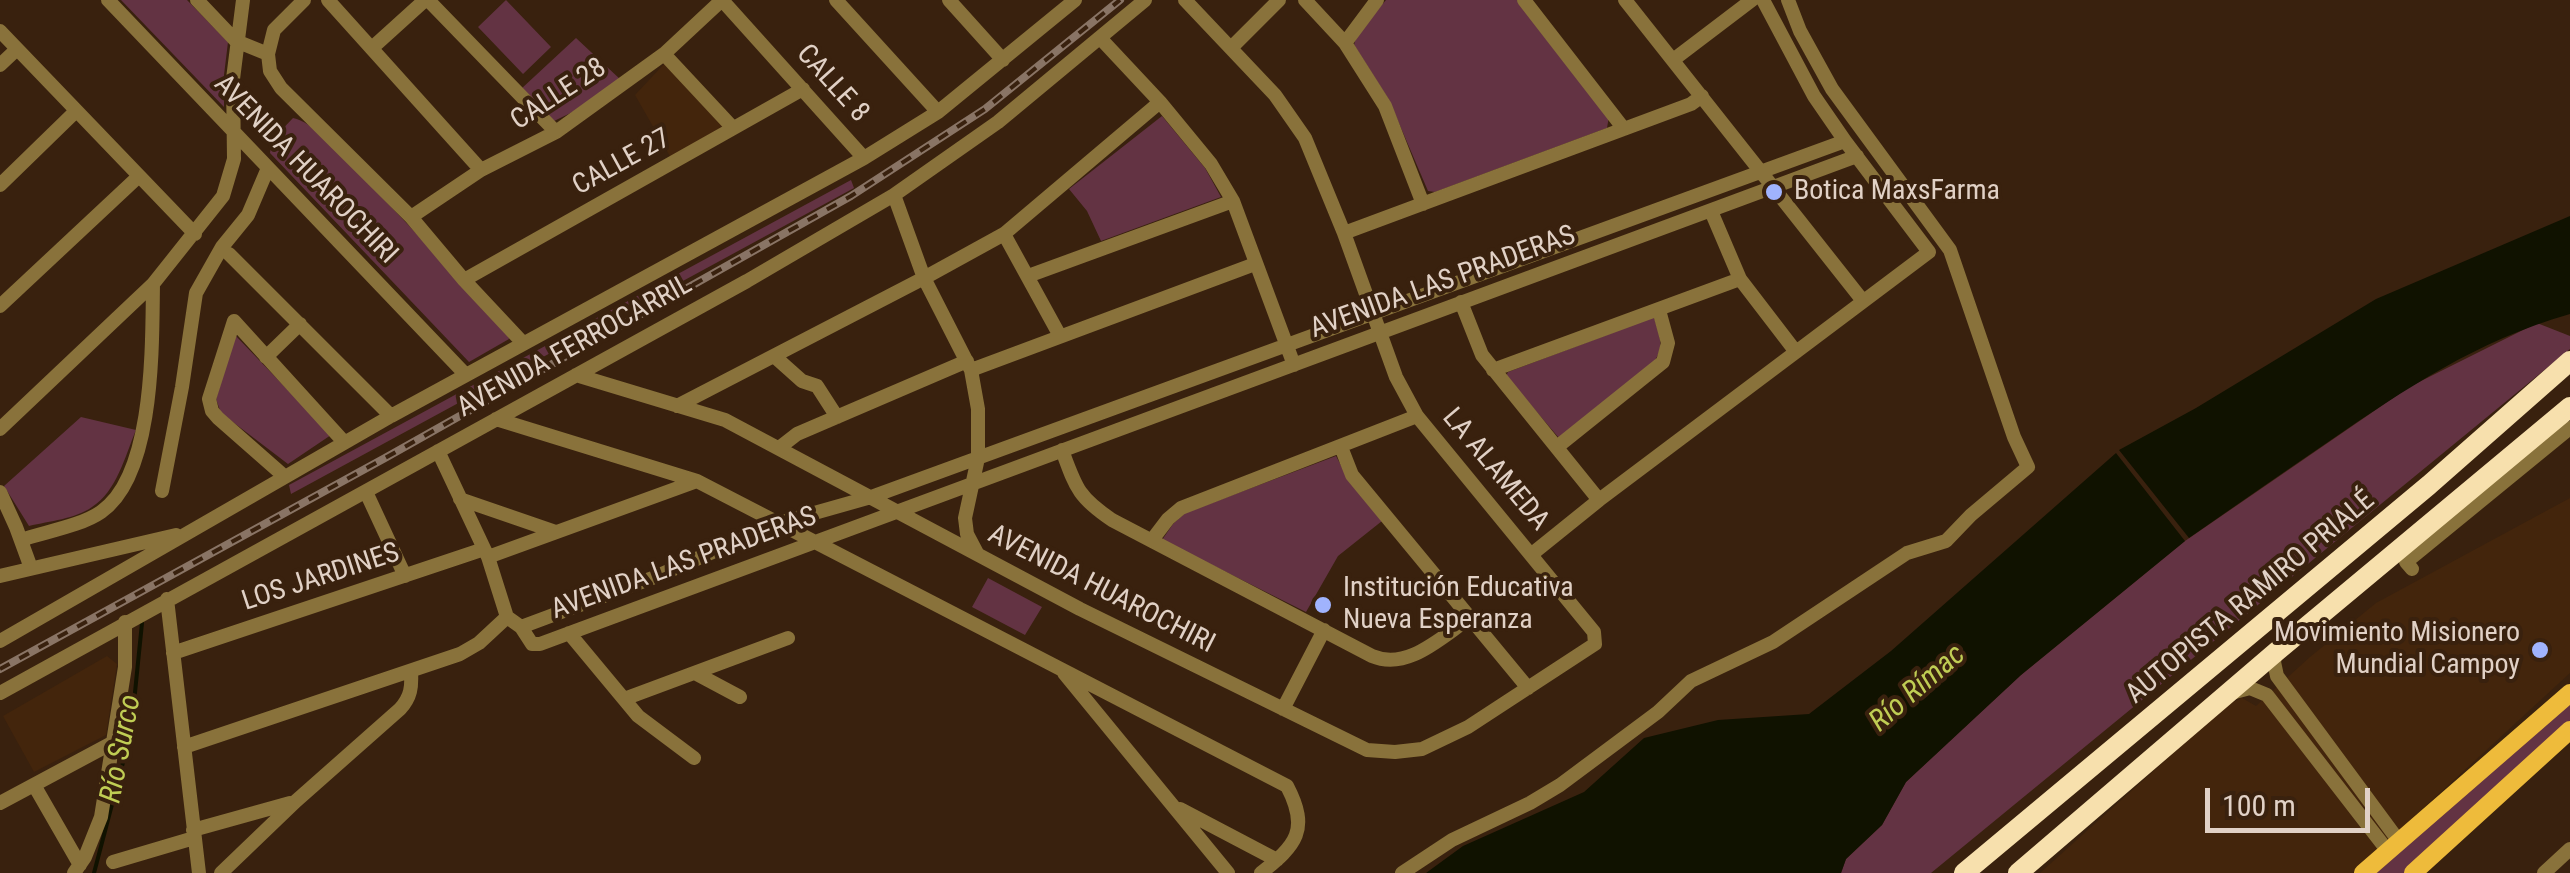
<!DOCTYPE html>
<meta charset="utf-8">
<style>
body{margin:0}
#map{position:relative;width:2570px;height:873px;overflow:hidden;background:#39210e;font-family:"Roboto Condensed",sans-serif}
canvas{display:block}
.scale{position:absolute;left:2205px;top:788px;width:165px;height:45px;box-sizing:border-box;border:5px solid #e1d1c6;border-top:0;padding-left:12px;font-size:30px;line-height:35px;white-space:nowrap;color:#e1d1c6;-webkit-text-stroke:8px #39210e;paint-order:stroke}
</style>
<div id="map">
<canvas width="2570" height="873"></canvas>
<div class="scale">100 m</div>
</div>
<script>
const c = document.querySelector('canvas').getContext('2d');
c.lineJoin = 'round';
function paint(path, color) {
  c.fillStyle = color;
  c.fill(path, 'evenodd');
}
function stroke(path, color, width, dash) {
  c.strokeStyle = color;
  c.lineWidth = width;
  c.lineCap = dash ? 'butt' : 'round';
  c.setLineDash(dash || []);
  c.stroke(path);
}
function write(font, color, halo, rows, align = 'center') {
  c.font = font + ' "Roboto Condensed",sans-serif';
  c.lineWidth = 8;
  c.setLineDash([]);
  c.textBaseline = 'middle';
  c.strokeStyle = halo;
  c.fillStyle = color;
  for (const [text, x, y, turn = 0] of rows) {
    c.save();
    c.translate(x, y);
    c.rotate((+turn || 0) * Math.PI / 180);
    c.textAlign = isNaN(turn) ? turn : align;
    if (halo) c.strokeText(text, 0, 0);
    c.fillText(text, 0, 0);
    c.restore();
  }
}
const built = new Path2D(`
 M665,63L723,126L671,158L635,95Z
 M2570,498V673L2353,873H2040L2228,704L2242,698L2256,706L2310,657L2376,603Z
 M107,656L117,664L106,735L34,772L3,716Z`);
const green = new Path2D(`
 M121,0H187L228,42L224,75V107Z
 M506,0L551,47L523,74L478,27Z
 M1386,0H1517L1609,116L1607,128L1435,192L1428,191L1389,100L1354,45L1357,34Z
 M576,38L621,80L583,107L554,121L521,89Z
 M1162,116L1205,168L1221,197L1101,241L1087,211L1069,189Z
 M293,118C313,122 332,148 347,162C403,217 455,276 508,334L509,339L469,362L270,153L272,140Z
 M851,180L854,188L291,494L289,485Z
 M1654,317C1660,338 1666,347 1651,366L1559,438L1506,376L1508,372Z
 M2537,323L2570,336V349L1931,873H1841L1846,859L1882,825L1906,782L2021,675L2185,541L2409,387Z
 M235,335L331,435L288,464L221,413L216,399Z
 M81,417L136,430C125,456 117,491 92,507C75,519 50,521 29,526L4,486Z
 M1336,456L1350,482L1382,521L1338,556L1306,612L1162,540L1173,524L1185,513Z
 M988,578L1042,607L1025,635L972,607Z
 M2570,700V724L2404,873H2376Z`);
const water = new Path2D(`
 M2570,216V314C2476,341 2407,388 2328,442C2281,474 2235,506 2189,538L2119,450L2196,408L2376,299Z
 M2116,453L2185,541L2021,675L1906,782L1882,825L1846,859L1841,873H1426L1463,846L1584,792L1644,738L1718,720L1809,714L1891,651Z`);
const stream = new Path2D(`
 M94,873L131,732L142,623`);
const minor = new Path2D(`
 M108,0L466,375
 M197,0L236,41L268,54L270,71L281,88L411,217L464,280L523,343
 M328,0L481,170
 M428,0L556,132
 M836,0L938,112
 M949,0L1003,60
 M1305,0L1345,43L1385,106L1423,204
 M1524,0L1624,129
 M1625,0L1863,301
 M0,31L195,234
 M1101,39L1160,102L1211,164L1233,201L1294,365
 M1345,43L1377,0
 M372,48L425,0
 M1231,48L1279,0
 M268,54L274,30L304,0
 M664,54L733,128
 M1673,60L1752,0
 M0,65L17,49
 M0,185L76,111
 M894,195L924,278L971,370L978,409V458L965,518L967,534L977,553
 M1711,211L1740,279L1796,352
 M411,217L481,170L556,132L664,54L722,0L864,158
 M1344,233L1691,104L1702,96
 M1004,234L1060,336
 M229,254L391,416
 M1028,276L1233,201
 M464,280L803,89
 M1461,302L1482,355L1599,500
 M0,306L139,176
 M774,356L802,381L817,386L837,417
 M266,357L300,324
 M971,370L1255,264
 M1493,370L1740,279
 M576,375L725,420L1080,609L1367,750L1395,752L1422,749L1468,727L1595,644L1594,632L1417,416L1396,377L1344,233L1305,138L1275,95L1185,0
 M677,406L924,278L1004,234L1160,102
 M496,419L697,481L1287,786C1310,830 1296,845 1261,873
 M0,429L153,284L223,196L234,159L233,79L243,0
 M1341,447L1352,475L1528,688
 M1557,447L1663,362L1668,343L1659,310
 M779,448L797,434L967,361
 M1062,450C1076,488 1078,497 1112,520L1372,656C1408,671 1441,637 1470,618
 M438,451L488,557L507,617L521,627L532,644H540L1857,156
 M284,476L218,418L212,411L209,399L234,321L344,442
 M162,491L182,387L196,293L222,247L248,215L268,168
 M0,492L16,527L31,568
 M366,492L405,576
 M460,499L556,532
 M21,540C44,532 81,526 101,512C155,475 152,343 153,284
 M1152,540L1168,519L1181,508L1417,416
 M1532,554L1599,500L1929,252L1845,141L1814,96L1763,0
 M488,557L697,481
 M2412,569L2406,562L2570,428
 M0,576L176,535
 M167,599L199,873
 M521,627L655,577L779,523L871,497L1845,141
 M569,633L638,716L694,758
 M0,641L391,416L864,158L938,112L1075,0
 M2276,652L2274,662L2277,676L2398,840
 M173,653L484,549
 M695,673L740,697
 M1064,673L1228,873
 M2235,692L2250,688L2267,695L2387,850
 M0,693L747,281L894,195L998,122L1145,0
 M624,699L788,638
 M1283,709L1324,630
 M184,747L460,654L479,643L507,617
 M34,785L80,865
 M0,803L112,743
 M1180,809L1277,860
 M193,830L290,803
 M113,862L194,838
 M74,873L85,857L101,817L125,667V622
 M221,873L296,801L400,709C411,697 412,687 411,671
 M1402,873L1452,840L1530,803L1560,785L1658,712L1691,681L1773,642L1907,553L1946,541L1971,515L2028,467L2014,437L1950,250L1832,89L1800,31L1788,0
 M2544,873L2570,849`);
const major = new Path2D(`
 M2363,873L2570,693
 M2413,873L2570,730`);
const highway = new Path2D(`
 M1964,873L2429,485L2570,361
 M2018,873L2276,652L2570,407`);
const rail = new Path2D(`
 M0,669L385,458L851,196L985,109L1120,0`);
const markers = [
 [1774,192,10,"#a0b3fd"],
 [1323,605,10,"#a0b3fd"],
 [2540,650,10,"#a0b3fd"]
];
const streetNames = [
 ["CALLE 8",832,84,48],
 ["CALLE 28",559,95,-33],
 ["CALLE 27",622,163,-29],
 ["AVENIDA HUAROCHIRI",305,170,46],
 ["AVENIDA LAS PRADERAS",1443,283,-20],
 ["AVENIDA FERROCARRIL",575,347,-29],
 ["LA ALAMEDA",1495,470,50],
 ["AVENIDA LAS PRADERAS",684,564,-20],
 ["LOS JARDINES",321,578,-18],
 ["AVENIDA HUAROCHIRI",1101,590,27],
 ["AUTOPISTA RAMIRO PRIALÉ",2251,598,-40]
];
const poiNames = [
 ["Botica MaxsFarma",1794,192],
 ["Institución Educativa",1343,589],
 ["Nueva Esperanza",1343,621],
 ["Movimiento Misionero",2520,634,"right"],
 ["Mundial Campoy",2520,666,"right"]
];
const waterNames = [
 ["Río Rímac",1918,689,-41],
 ["Río Surco",122,749,-79]
];
paint(built, '#43250c');
paint(green, '#633343');
paint(water, '#101200');
stroke(stream, '#101200', 4);
stroke(minor, '#89723b', 14);
stroke(major, '#eebb3b', 18);
stroke(highway, '#f7e0ad', 20);
stroke(rail, '#897465', 8);
stroke(rail, '#39210e', 4, [11]);
for (const [x, y, r, color] of markers) {
  const dot = new Path2D();
  dot.arc(x, y, r, 0, 2 * Math.PI);
  c.fillStyle = color;
  c.fill(dot);
  stroke(dot, '#39210e', 4);
}
write('28px', '#e1d1c6', '#39210e', streetNames);
write('28px', '#e1d1c6', '#39210e', poiNames, 'left');
write('italic 30px', '#c0cd54', '#39210e', waterNames);
</script>
